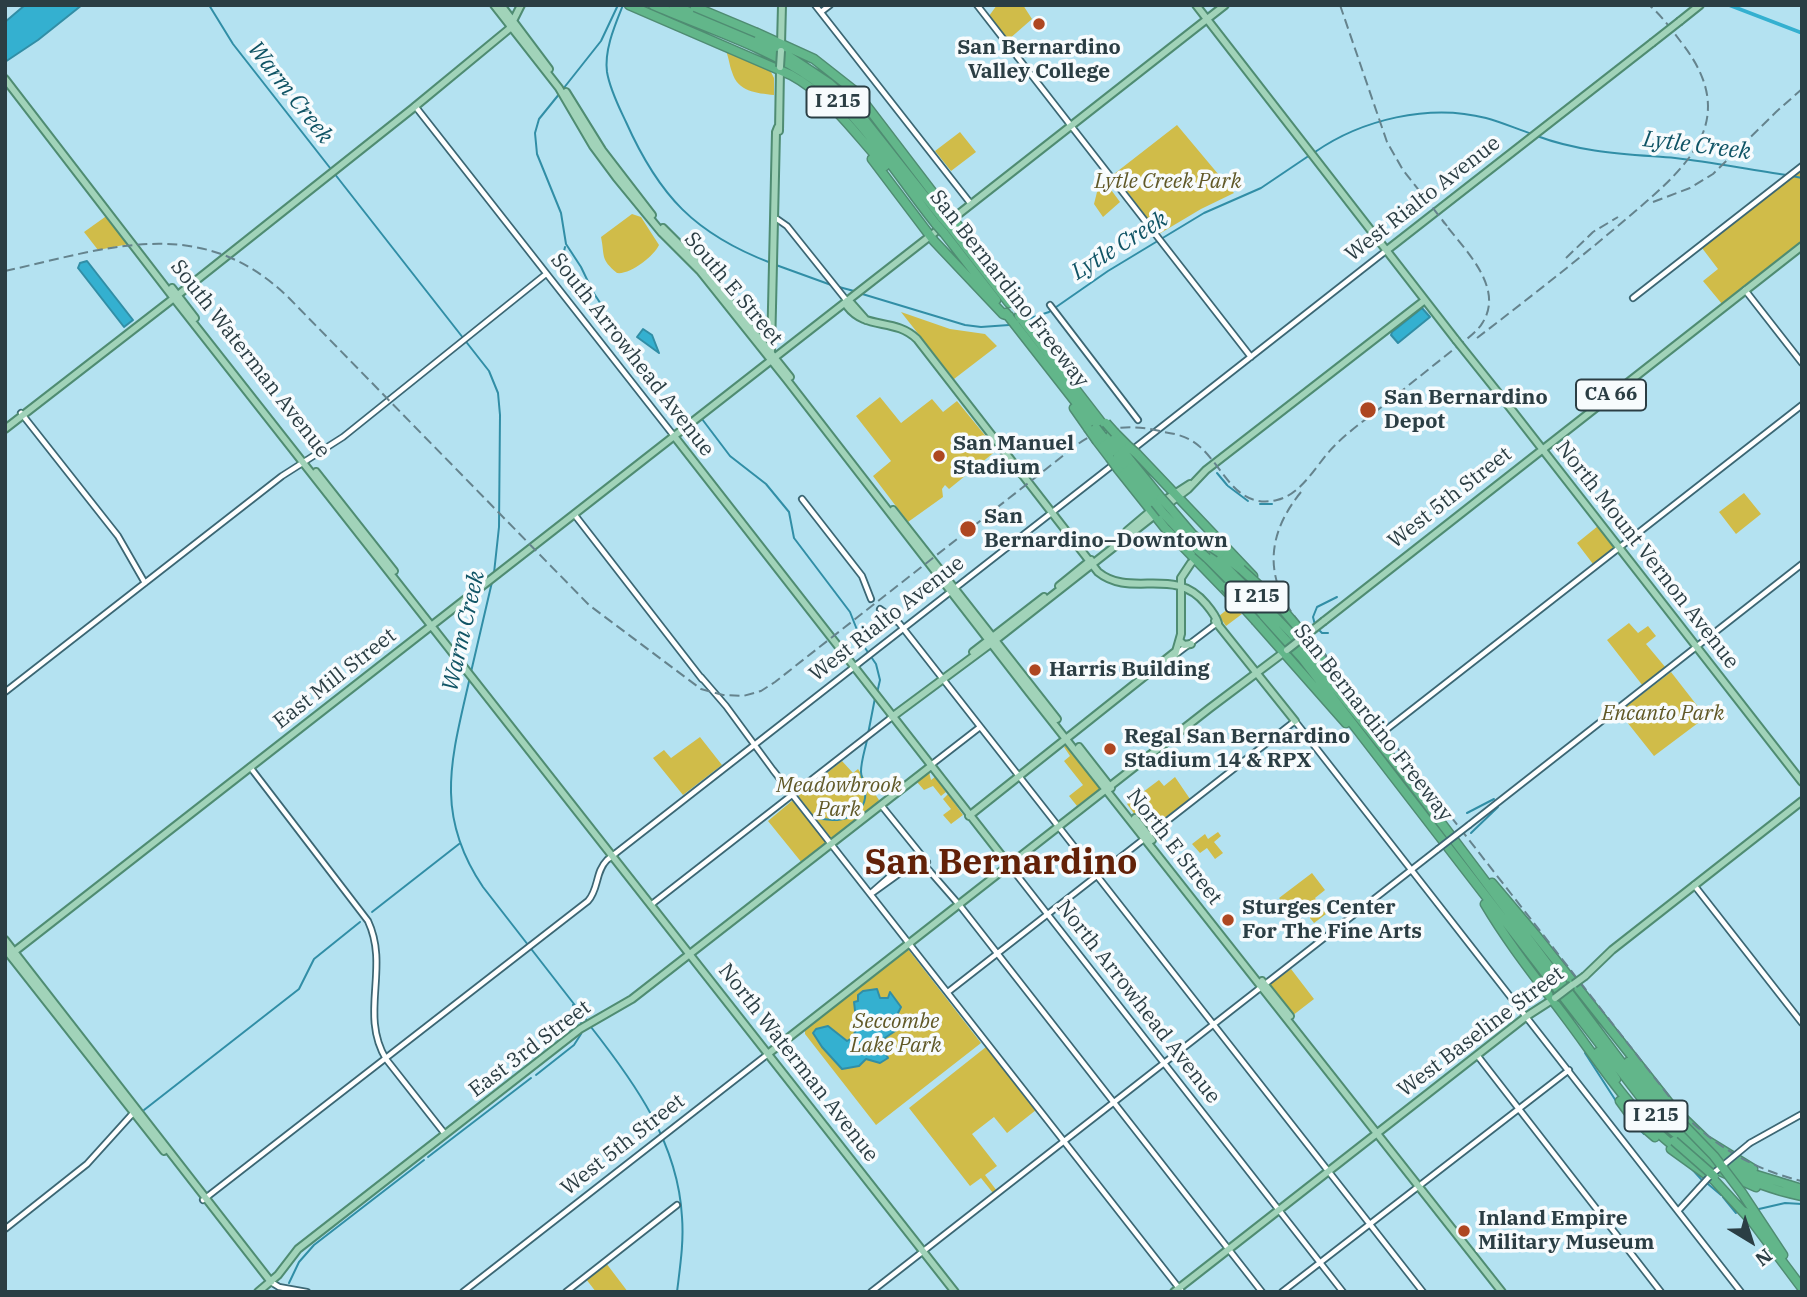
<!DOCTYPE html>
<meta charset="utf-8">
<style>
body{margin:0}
#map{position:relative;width:1807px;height:1297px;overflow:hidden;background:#b4e2f1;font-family:"IBM Plex Serif",serif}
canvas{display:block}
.frame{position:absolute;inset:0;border:7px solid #2b3e44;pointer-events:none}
.north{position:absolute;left:1716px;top:1206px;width:70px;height:70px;-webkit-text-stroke:5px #f7fbfd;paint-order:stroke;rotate:142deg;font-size:19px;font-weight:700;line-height:28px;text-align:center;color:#2b3e44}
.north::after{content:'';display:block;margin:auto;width:24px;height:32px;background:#2b3e44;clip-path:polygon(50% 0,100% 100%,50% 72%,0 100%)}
</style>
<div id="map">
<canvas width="1807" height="1297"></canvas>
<div class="frame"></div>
<div class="north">N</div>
</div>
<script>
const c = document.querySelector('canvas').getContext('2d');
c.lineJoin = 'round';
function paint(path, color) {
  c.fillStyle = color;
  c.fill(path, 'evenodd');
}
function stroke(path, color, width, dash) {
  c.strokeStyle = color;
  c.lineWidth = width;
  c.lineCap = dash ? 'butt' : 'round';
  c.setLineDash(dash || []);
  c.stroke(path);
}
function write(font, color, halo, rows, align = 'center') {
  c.font = font + ' "IBM Plex Serif",serif';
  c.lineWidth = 7;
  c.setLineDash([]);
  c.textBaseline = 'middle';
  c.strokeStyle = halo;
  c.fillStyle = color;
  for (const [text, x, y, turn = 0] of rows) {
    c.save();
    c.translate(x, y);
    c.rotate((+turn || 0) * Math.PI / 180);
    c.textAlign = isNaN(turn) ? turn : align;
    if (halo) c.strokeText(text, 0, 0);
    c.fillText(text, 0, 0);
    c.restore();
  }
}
const green = new Path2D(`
 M997,5H1023L1032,19L1008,40L989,16Z
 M725,49L770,70L774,78V95C756,93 738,92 732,72C729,64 729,57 725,49Z
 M1177,125L1234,193L1201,209L1159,234L1114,174Z
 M960,132L976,152L951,171L935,151Z
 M1802,170V242L1722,304L1703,281L1718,269L1702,248Z
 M1106,183L1120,202L1103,217L1094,204L1097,192Z
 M632,214L641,217L659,245C654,256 630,275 617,273C600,259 605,256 601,237Z
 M105,217H107L129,244L98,250L84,232Z
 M901,312L950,329L985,334L997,346L954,379Z
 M880,397L901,423L932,399L943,412L957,401L997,450L949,489L945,485L942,489L943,497L908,522L873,476L891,461L856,416Z
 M1744,493L1761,514L1736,534L1719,512Z
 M1598,526L1615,547L1593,564L1577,543Z
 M1229,608L1242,614L1226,626L1219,616Z
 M1629,623L1638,633L1648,626L1656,636L1646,644L1666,668L1643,686L1607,640Z
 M1671,672L1706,717L1654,756L1619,712Z
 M700,737L722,765L683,795L653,758L664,750L671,758Z
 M1068,744L1101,788L1077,806L1069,796L1083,785L1064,761L1070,756L1064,747Z
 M842,761L853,773L858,769L879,800L876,805L832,839L798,796Z
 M929,772L931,780L935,777L946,792L941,796L933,786L924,790L917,782Z
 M1175,777L1190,799L1147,831L1127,804L1159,780L1164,786Z
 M948,794L963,815L951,824L943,815L951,809L943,799Z
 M793,800L826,842V845L802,863L768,821Z
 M1218,832L1221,836L1214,842L1223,853L1215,859L1207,848L1200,853L1192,844L1205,834L1208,839Z
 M1312,873L1325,890L1315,898L1326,914L1314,923L1310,918V909L1296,919L1279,898Z
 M908,949L981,1043L876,1125L805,1034V1029Z
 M1291,969L1314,999L1292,1016L1268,986Z
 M986,1047L1036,1110L1007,1133L994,1117L972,1134L997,1166L985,1175L997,1191L993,1193L981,1178L970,1186L909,1108Z
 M606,1263L628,1292H596L586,1279Z`);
const water = new Path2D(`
 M25,5H82L38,40L5,62V22Z
 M87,261L133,320L124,327L78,268L80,263Z
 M1422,308L1430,317L1398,343L1391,335L1392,332Z
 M643,329L652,335L659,353L637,337Z
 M877,989L880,998H888L890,992L901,1007L898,1013V1029L879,1042L888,1058L880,1063L866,1059L859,1066L842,1069L822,1047L813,1033L816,1029L828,1026L847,1041L852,1038L857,1028L854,1002L858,1001V995L863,991Z`);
const stream = new Path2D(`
 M209,5L233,44L489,371L498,393L500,415L499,527L494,573
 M623,5C615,25 604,50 607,72C610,90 619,107 626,122C659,196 695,234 771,263
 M563,89L601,41L618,5
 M560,93L539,119L535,133L537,154L561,213L566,244L581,267L593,292L610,318
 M1537,136C1582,153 1628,154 1675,158C1712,162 1750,170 1787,175
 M1315,152C1361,120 1429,103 1486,118C1501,122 1517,129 1532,134
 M1792,176L1802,178
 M562,260L565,247
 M776,265L834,286
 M839,287L854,291
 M859,293L965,325L981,327L1009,325
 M1025,320L1049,312L1108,271L1204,213L1261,188L1310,155
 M702,419L730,456L766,484L789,512L794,538L850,612L863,645L876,664L880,680L877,693
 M1217,473L1227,485
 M1228,486L1248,501
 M1260,504H1272
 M1315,625L1313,617L1317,607L1337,597
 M1318,629L1322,633H1328
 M471,672L492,582
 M470,677C452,757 433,813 483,887L588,1022
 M868,734L875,698
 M1467,813L1494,799
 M815,817C837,825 869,818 865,788C865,782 861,778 861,772C861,761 865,750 867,740
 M1471,833L1498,807
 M372,912L459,844
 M573,1005L581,1023
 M591,1027C635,1083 678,1143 682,1217C684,1242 680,1267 677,1292
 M1585,1053L1616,1101
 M536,1075L574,1045L581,1034
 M1619,1106L1626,1116
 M144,1110L299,989L314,959L360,922
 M1630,1120L1644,1134
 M428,1157L531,1078
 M1690,1167L1701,1179
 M1708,1184L1721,1195
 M1723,1197L1736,1213
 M1759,1209L1785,1203L1802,1204
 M289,1283L299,1262L314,1245L424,1160`);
const canal = new Path2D(`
 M1729,5L1802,33`);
const minor = new Path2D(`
 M815,5L971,204
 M977,5L1251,357
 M821,12L830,5
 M415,106L674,436
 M777,219L787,226L847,301
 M1745,290L1802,363
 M1633,298L1802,166
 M1050,305L1138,420
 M21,413L118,536L145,583
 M1132,450L1387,250
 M802,499L862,576L871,599
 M574,514L702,679
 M880,609L899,623L1423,1292
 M1175,655L1217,623
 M701,677L726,706L773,770L1182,1292
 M5,692L282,476L343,437L546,274
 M1387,729L1802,405
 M931,765L980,727
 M250,767L368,921C390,968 359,1014 386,1059L445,1134
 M881,805L927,862
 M1469,825L1802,564
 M920,860L961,907L1262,1292
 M906,864L913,857
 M1009,865L1343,1292
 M1694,885L1802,1023
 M871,893L896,871
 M871,894L921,858
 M652,904L892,717
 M948,992L1295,721L1741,1292
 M1477,1055L1661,1292
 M1750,1143L1802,1114
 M203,1200L588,901C599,889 595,872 607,860L1114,464
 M1678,1211L1699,1188
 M5,1229L87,1164L134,1112
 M271,1282L279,1287L307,1292
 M463,1292L768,1054
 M566,1292L677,1205
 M871,1292L1438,849
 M1282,1292L1569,1070`);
const major = new Path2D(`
 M494,5L559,88L593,146L616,177L662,233L700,271L787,380L1028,691L1502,1292
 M501,5L549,69
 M1196,5L1456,340
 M1680,21L1700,5
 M781,45L782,5
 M5,79L176,301L955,1292
 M566,92L602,150L652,215
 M779,131L780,69
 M951,220L1225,5
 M663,228L704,269L790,377
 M1387,250L1652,43
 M172,288L195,318
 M847,301V306C866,331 894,317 917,339L1098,572C1131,599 1174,565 1206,604C1211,610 1216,616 1218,623
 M847,301L851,303L866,320
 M771,351L776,132L778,127
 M1504,400L1802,782
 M5,429L174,298L412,109L509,29L521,5
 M674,436L1009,865
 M316,472L394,571
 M1162,502L1190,484
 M1164,507L1188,489L1206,470L1425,300
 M893,510L1057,719
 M1127,531L1153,509
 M1059,586L1091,560
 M1215,621L1295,721
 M1324,621L1802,246
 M1180,641L1184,645L1191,644
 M973,652L1044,597
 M1175,655L1181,634V578L1191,563L1219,541
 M892,717L997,639L1156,514
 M1079,747L1111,788
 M969,816L1175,652
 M1135,818L1152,840
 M5,940L271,1282
 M5,949L164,1151
 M10,955L943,226
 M1585,976L1612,950L1802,801
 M1262,981L1290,1016
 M769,1053L1210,708L1287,650
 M258,1292L278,1275L298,1249L580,1029L632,999L931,766
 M1174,1292L1527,1016L1555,998`);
const highway = new Path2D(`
 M629,5L791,75C830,96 855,134 885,166
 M653,5C704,27 770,48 814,80C861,115 899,178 936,224
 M673,5L784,53L829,83L851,103L942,218
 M757,33L814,59L856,92L998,278L1020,310L1021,319
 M872,159L934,241L1003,314L1009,316
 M951,228L1009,303
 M944,233L996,300
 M1006,313L1096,428
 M1019,316L1104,426
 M1074,408L1088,428
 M1115,433L1129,447
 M1110,435L1123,451
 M1103,437L1118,456
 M1097,441L1110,458
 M1137,454L1253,576
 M1130,460L1161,498
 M1124,464L1155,503
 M1118,469L1165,528L1228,593
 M1170,508L1193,535
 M1163,513L1198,550
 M1220,553L1241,569
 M1213,554L1291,633L1349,705L1406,776L1642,1090L1658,1108L1697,1143
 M1207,558L1254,605L1302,658L1653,1113C1694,1154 1745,1185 1802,1196
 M1256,621L1346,723
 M1305,636L1359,705L1382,739
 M1492,883L1535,934L1673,1108L1706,1140L1753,1169
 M1485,904C1508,943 1536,978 1563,1014C1601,1064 1627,1109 1677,1149
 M1598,1052L1616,1079
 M1628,1062L1657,1098
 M1620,1101L1631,1116L1655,1137
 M1671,1149L1714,1180L1747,1216
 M1713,1154L1753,1174L1802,1189
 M1704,1164L1756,1187
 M1742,1193L1783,1255
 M1745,1212L1802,1288`);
const rail = new Path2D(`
 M1340,5L1387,142L1403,170L1447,226
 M1653,202L1690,188L1713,174L1776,112L1802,89
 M1566,258L1593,232L1618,217
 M5,271C109,248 201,213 288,297L589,605L701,689L723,695L743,696L761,691L775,682L1078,444C1105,425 1133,424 1164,432C1177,434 1189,437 1199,446C1224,467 1235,510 1277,500C1299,495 1313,471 1327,454C1343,435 1364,421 1384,405C1409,385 1434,365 1459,345C1468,338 1478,331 1483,322C1505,286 1462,247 1442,220
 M1477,338C1525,301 1573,264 1619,225C1681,172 1746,124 1681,42C1671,29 1662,16 1649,5
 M1301,492C1270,530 1263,571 1292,613L1679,1109C1712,1145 1754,1170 1802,1181`);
const minorBridge = new Path2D(`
 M1438,849L1469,825
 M1699,1188L1710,1176L1750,1143`);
const majorBridge = new Path2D(`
 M1652,43L1680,21
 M780,67L781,51
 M1456,340L1504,400
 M1287,650L1324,621
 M1574,984L1585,976
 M1555,998L1572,985`);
const highwayBridge = new Path2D(`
 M695,7L757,33
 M942,218L951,228
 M936,224L944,233
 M1106,423L1115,433
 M1088,428L1097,441
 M1096,428L1103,437
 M1129,447L1137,454
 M1123,451L1130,460
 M1118,456L1124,464
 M1110,458L1118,469
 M1161,498L1170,508
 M1155,503L1163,513
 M1193,535L1220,553
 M1198,550L1207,558
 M1241,569L1273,598L1305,636
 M1225,587L1256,621
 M1681,1122L1714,1156L1742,1193
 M1674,1141L1714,1176`);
const markers = [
 [1039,24,7,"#ae4721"],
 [1368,410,9,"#ae4721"],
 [939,456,7,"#ae4721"],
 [968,529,9,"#ae4721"],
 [1035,670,7,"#ae4721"],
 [1110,749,7,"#ae4721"],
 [1228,920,7,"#ae4721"],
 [1464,1231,7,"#ae4721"]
];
const shields = [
 [838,102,63],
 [1611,395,70],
 [1257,597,63],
 [1656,1116,63]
];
const shieldNames = [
 ["I 215",838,102],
 ["CA 66",1611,395],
 ["I 215",1257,597],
 ["I 215",1656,1116]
];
const poiNames = [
 ["San Bernardino",1039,48,"center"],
 ["Valley College",1039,72,"center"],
 ["San Bernardino",1384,398],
 ["Depot",1384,422],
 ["San Manuel",953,444],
 ["Stadium",953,468],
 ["San",984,517],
 ["Bernardino–Downtown",984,541],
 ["Harris Building",1049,670],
 ["Regal San Bernardino",1124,737],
 ["Stadium 14 & RPX",1124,761],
 ["Sturges Center",1242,908],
 ["For The Fine Arts",1242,932],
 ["Inland Empire",1478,1219],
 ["Military Museum",1478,1243]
];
const parkNames = [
 ["Lytle Creek Park",1168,182],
 ["Encanto Park",1663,714],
 ["Meadowbrook",839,786],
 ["Park",839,810],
 ["Seccombe",896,1022],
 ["Lake Park",896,1046]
];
const streetNames = [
 ["West Rialto Avenue",1423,199,-38],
 ["South E Street",733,289,50],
 ["San Bernardino Freeway",1009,289,52],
 ["South Arrowhead Avenue",632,355,52],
 ["South Waterman Avenue",250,359,52],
 ["West 5th Street",1450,498,-38],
 ["North Mount Vernon Avenue",1647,555,52],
 ["West Rialto Avenue",887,619,-38],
 ["East Mill Street",335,679,-38],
 ["San Bernardino Freeway",1373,723,52],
 ["North E Street",1174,847,52],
 ["North Arrowhead Avenue",1138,1002,52],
 ["West Baseline Street",1481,1032,-37],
 ["East 3rd Street",530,1049,-37],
 ["North Waterman Avenue",798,1063,52],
 ["West 5th Street",623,1145,-38]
];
const waterNames = [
 ["Warm Creek",290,93,52],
 ["Lytle Creek",1697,146,7],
 ["Lytle Creek",1120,246,-32],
 ["Warm Creek",464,631,-77]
];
const townNames = [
 ["San Bernardino",1001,864]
];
paint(green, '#d0bc49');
paint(water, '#34b0d0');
stroke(water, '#318ea6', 2);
stroke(stream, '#318ea6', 2);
stroke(canal, '#34b0d0', 3.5);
stroke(minor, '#3c6774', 8);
stroke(major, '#4f8c72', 10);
stroke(highway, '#4f8c72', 11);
stroke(minor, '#fff', 4.5);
stroke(major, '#a1d3b9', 6);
stroke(highway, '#62b68a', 8);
stroke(rail, '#65838d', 2, [10, 5]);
stroke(minorBridge, '#3c6774', 8, []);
stroke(majorBridge, '#4f8c72', 10, []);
stroke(highwayBridge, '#4f8c72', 11, []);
stroke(minorBridge, '#fff', 4.5);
stroke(majorBridge, '#a1d3b9', 6);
stroke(highwayBridge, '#62b68a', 8);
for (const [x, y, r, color] of markers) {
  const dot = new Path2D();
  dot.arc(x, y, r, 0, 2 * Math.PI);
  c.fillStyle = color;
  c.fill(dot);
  stroke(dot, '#f7fbfd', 2.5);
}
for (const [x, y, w] of shields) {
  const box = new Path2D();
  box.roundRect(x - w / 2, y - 15.5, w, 31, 5);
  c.fillStyle = '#f7fbfd';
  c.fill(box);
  stroke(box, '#2b3e44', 2);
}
write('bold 19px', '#2b3e44', null, shieldNames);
write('bold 21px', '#2b3e44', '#f7fbfd', poiNames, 'left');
write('italic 21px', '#605827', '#f7fbfd', parkNames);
write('21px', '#2b3e44', '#f7fbfd', streetNames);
write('italic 23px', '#105465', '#f7fbfd', waterNames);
write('bold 35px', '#622108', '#f7fbfd', townNames);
</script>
